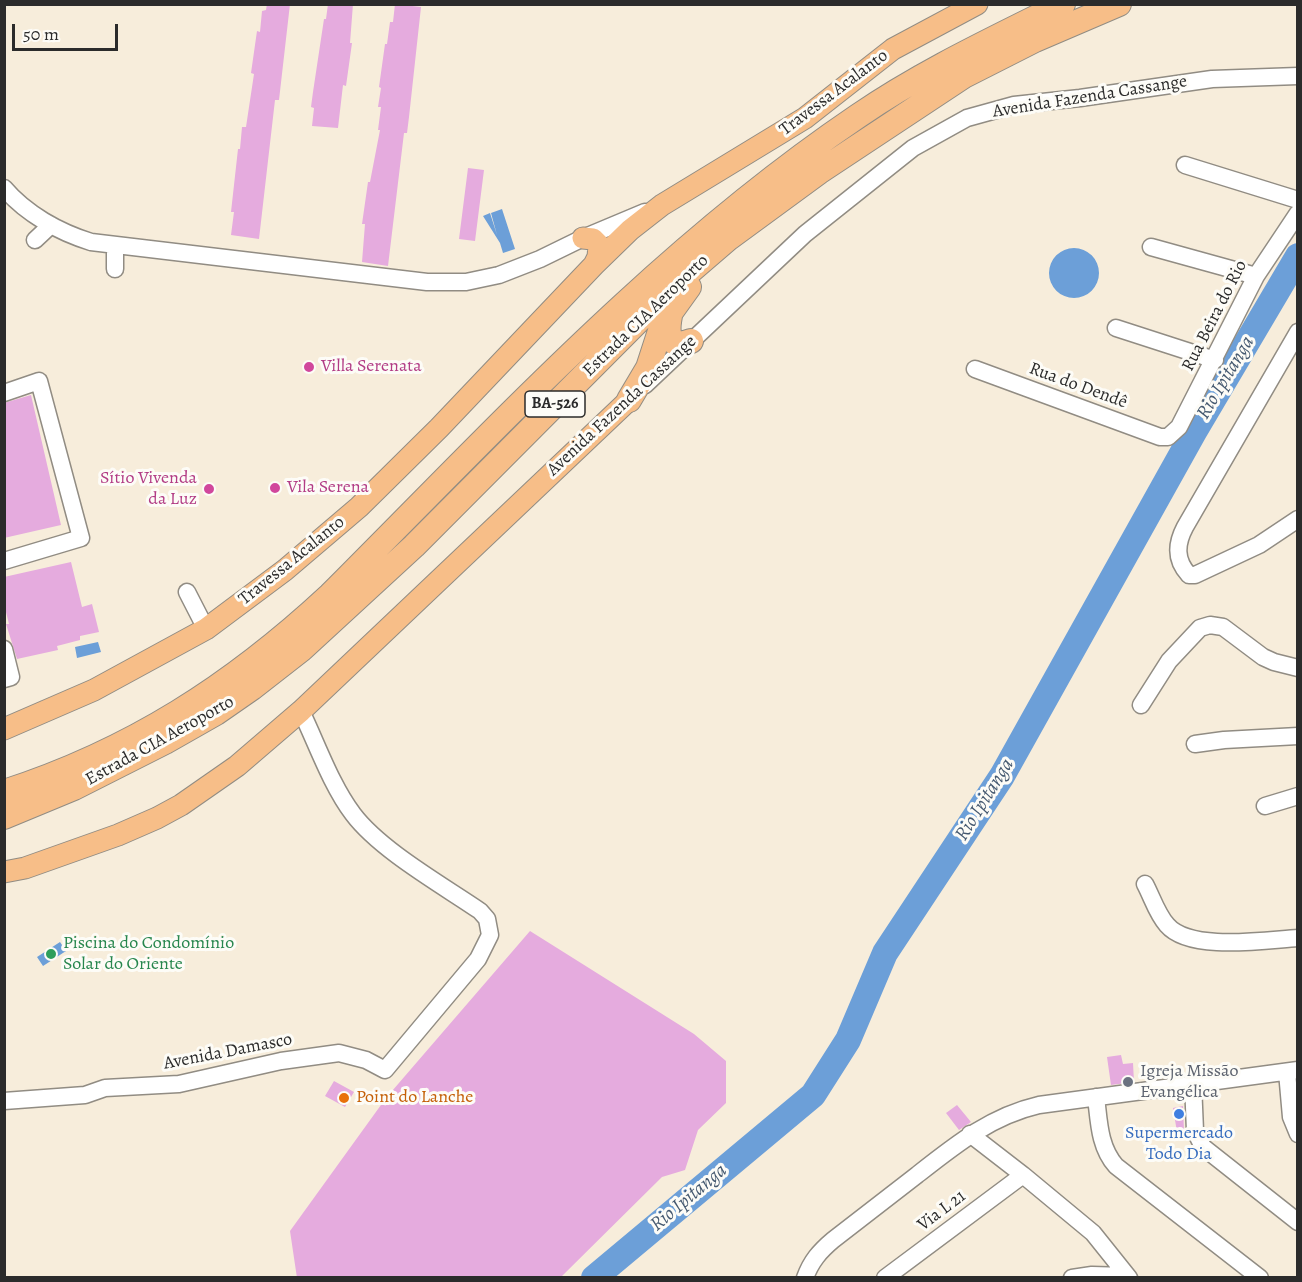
<!DOCTYPE html>
<meta charset="utf-8">
<style>
body{margin:0}
#map{position:relative;width:1302px;height:1282px;overflow:hidden;background:#f7eddb;font-family:Alegreya,serif}
canvas{display:block}
.frame{position:absolute;inset:0;border:6px solid #2b2b2b;pointer-events:none}
.scale{position:absolute;left:12px;top:24px;width:106px;height:27px;box-sizing:border-box;border:3px solid #2b2b2b;border-top:0;padding-left:8px;font-size:18px;line-height:21px;white-space:nowrap;color:#2b2b2b;-webkit-text-stroke:4px #fdfcf7;paint-order:stroke}
</style>
<div id="map">
<canvas width="1302" height="1282"></canvas>
<div class="frame"></div>
<div class="scale">50 m</div>
</div>
<script>
const c = document.querySelector('canvas').getContext('2d');
c.lineJoin = 'round';
function paint(path, color) {
  c.fillStyle = color;
  c.fill(path, 'evenodd');
}
function stroke(path, color, width, dash) {
  c.strokeStyle = color;
  c.lineWidth = width;
  c.lineCap = dash ? 'butt' : 'round';
  c.setLineDash(dash || []);
  c.stroke(path);
}
function write(font, color, halo, rows, align = 'center') {
  c.font = font + ' Alegreya,serif';
  c.lineWidth = 6;
  c.setLineDash([]);
  c.textBaseline = 'middle';
  c.strokeStyle = halo;
  c.fillStyle = color;
  for (const [text, x, y, turn = 0] of rows) {
    c.save();
    c.translate(x, y);
    c.rotate((+turn || 0) * Math.PI / 180);
    c.textAlign = isNaN(turn) ? turn : align;
    if (halo) c.strokeText(text, 0, 0);
    c.fillText(text, 0, 0);
    c.restore();
  }
}
const water = new Path2D(`
 M502,209L515,249L503,253L500,243L483,216L490,213L497,235L491,213Z
 M1049 273a25 25 0 1 1 50 0a25 25 0 1 1-50 0Z
 M98,642L101,652L77,658L75,647Z
 M60,942L66,951L43,966L37,957Z`);
const river = new Path2D(`
 M594,1278L813,1095L848,1040L885,953L1002,776L1194,432L1298,256`);
const building = new Path2D(`
 M267,4H290L279,100H275L259,239L231,235L234,212H231L238,149H240L242,127H246L249,107L254,74L251,73L257,31L260,32L262,11L266,10Z
 M328,4H353L350,43H352L346,86L343,85L338,128L312,126L314,108L311,107L313,92L324,19H326Z
 M395,4L421,7L409,117L407,133H404L388,266L362,262L365,224H362L368,182H370L380,130H378L381,107H378L381,88L379,87L385,44H387L390,22H393Z
 M468,168L484,170L475,241L459,239Z
 M31,395L61,525L4,538V403Z
 M71,562L82,607L92,604L99,632L80,636V640L57,646L58,650L17,659L6,624H9L4,604V577Z
 M530,931L694,1034L726,1061V1103L698,1130L685,1170L662,1177L560,1278H297L290,1231L386,1098Z
 M1121,1055L1123,1064L1133,1063L1134,1082L1111,1085L1107,1057Z
 M334,1081L354,1092L345,1107L325,1096Z
 M957,1105L971,1122L959,1130L946,1113Z
 M1183,1106L1184,1131L1177,1132L1173,1108Z`);
const minor = new Path2D(`
 M1185,165L1298,200
 M4,188C26,214 59,232 91,242L427,282H466L499,275L540,259L583,238L645,212
 M35,240L51,225
 M1151,247L1256,276
 M115,269V246
 M1116,328L1215,360
 M1298,332L1185,527C1176,544 1175,560 1189,575H1195L1259,545L1298,519
 M975,369L1160,437H1168L1179,427L1256,276L1298,213
 M645,385L805,234L913,148L967,118L1014,105L1080,98L1212,79L1298,76
 M4,393L39,381L81,538L4,561
 M187,592L206,629
 M4,649L11,677L4,679
 M1141,705L1169,661L1200,628L1210,625L1223,627L1263,657L1274,662L1298,668
 M1195,744L1224,740L1298,736
 M1265,806L1298,796
 M1145,884C1152,897 1157,914 1167,925C1190,952 1265,940 1298,938
 M1287,1072L1291,1117L1298,1134
 M1193,1083L1195,1131L1203,1147L1298,1222
 M1096,1097C1099,1121 1099,1147 1116,1166L1260,1278
 M4,1101L85,1095L105,1088L179,1084L281,1061L339,1053L366,1060L385,1070L478,959L490,935L487,919L480,911C442,885 380,850 353,814C331,785 317,744 301,711
 M970,1134L1023,1175L1093,1233L1129,1278
 M805,1278C811,1261 820,1251 833,1240C861,1218 889,1197 917,1175C955,1145 991,1116 1039,1105L1298,1070
 M885,1278L1023,1175
 M1072,1278L1092,1275L1126,1276`);
const major = new Path2D(`
 M583,238L593,239L599,245L598,257L594,265
 M4,729L94,690L206,629L285,570L359,507L439,428L594,265L630,230L662,205L805,118L893,49L977,4
 M4,872L25,868L118,835L157,818L181,805L237,766L301,711L629,400`);
const highway = new Path2D(`
 M671,311C667,329 665,351 691,341
 M629,400L648,368L660,331L666,319L689,287
 M4,792C131,751 232,686 330,595C497,428 660,250 858,116C922,72 993,39 1063,4
 M4,817L74,788L165,742L216,713L252,688L302,649L414,546L672,287L729,238L819,172L964,76L1035,40L1119,4`);
const markers = [
 [309,367,6,"#d1479c"],
 [275,488,6,"#d1479c"],
 [209,489,6,"#d1479c"],
 [51,954,6,"#2e9e5b"],
 [1128,1082,6,"#6b7280"],
 [344,1098,6,"#e8710a"],
 [1179,1114,6,"#3f7fe0"]
];
const shields = [
 [555,404,60]
];
const shieldNames = [
 ["BA-526",555,404]
];
const streetNames = [
 ["Travessa Acalanto",834,93,-37],
 ["Avenida Fazenda Cassange",1090,97,-9],
 ["Estrada CIA Aeroporto",646,316,-44],
 ["Rua Beira do Rio",1215,316,-63],
 ["Rua do Dendê",1078,386,20],
 ["Avenida Fazenda Cassange",622,406,-43],
 ["Travessa Acalanto",292,561,-39],
 ["Estrada CIA Aeroporto",160,741,-29],
 ["Avenida Damasco",228,1052,-11],
 ["Via L 21",942,1211,-37]
];
const hotelNames = [
 ["Villa Serenata",321,367],
 ["Sítio Vivenda",197,479,"right"],
 ["da Luz",197,500,"right"],
 ["Vila Serena",287,488]
];
const leisureNames = [
 ["Piscina do Condomínio",63,944],
 ["Solar do Oriente",63,965]
];
const worshipNames = [
 ["Igreja Missão",1140,1072],
 ["Evangélica",1140,1093]
];
const foodNames = [
 ["Point do Lanche",356,1098]
];
const shopNames = [
 ["Supermercado",1179,1134],
 ["Todo Dia",1179,1155]
];
const waterNames = [
 ["Rio Ipitanga",1226,378,-59],
 ["Rio Ipitanga",985,800,-58],
 ["Rio Ipitanga",689,1198,-40]
];
paint(water, '#6c9fd8');
stroke(river, '#6c9fd8', 26);
paint(building, '#e5abde');
stroke(minor, '#918c83', 19);
stroke(major, '#918c83', 23);
stroke(highway, '#918c83', 26);
stroke(minor, '#fff', 16);
stroke(major, '#f7be88', 21);
stroke(highway, '#f7be88', 24);
for (const [x, y, r, color] of markers) {
  const dot = new Path2D();
  dot.arc(x, y, r, 0, 2 * Math.PI);
  c.fillStyle = color;
  c.fill(dot);
  stroke(dot, '#fdfcf7', 2);
}
for (const [x, y, w] of shields) {
  const box = new Path2D();
  box.roundRect(x - w / 2, y - 13, w, 26, 4.5);
  c.fillStyle = '#fdfcf7';
  c.fill(box);
  stroke(box, '#2b2b2b', 1.5);
}
write('bold 16px', '#2b2b2b', null, shieldNames);
write('18px', '#2b2b2b', '#fdfcf7', streetNames);
write('18px', '#b23c85', '#fdfcf7', hotelNames, 'left');
write('18px', '#27864d', '#fdfcf7', leisureNames, 'left');
write('18px', '#5b616d', '#fdfcf7', worshipNames, 'left');
write('18px', '#c56008', '#fdfcf7', foodNames, 'left');
write('18px', '#366cbe', '#fdfcf7', shopNames);
write('italic 20px', '#455970', '#fdfcf7', waterNames);
</script>
